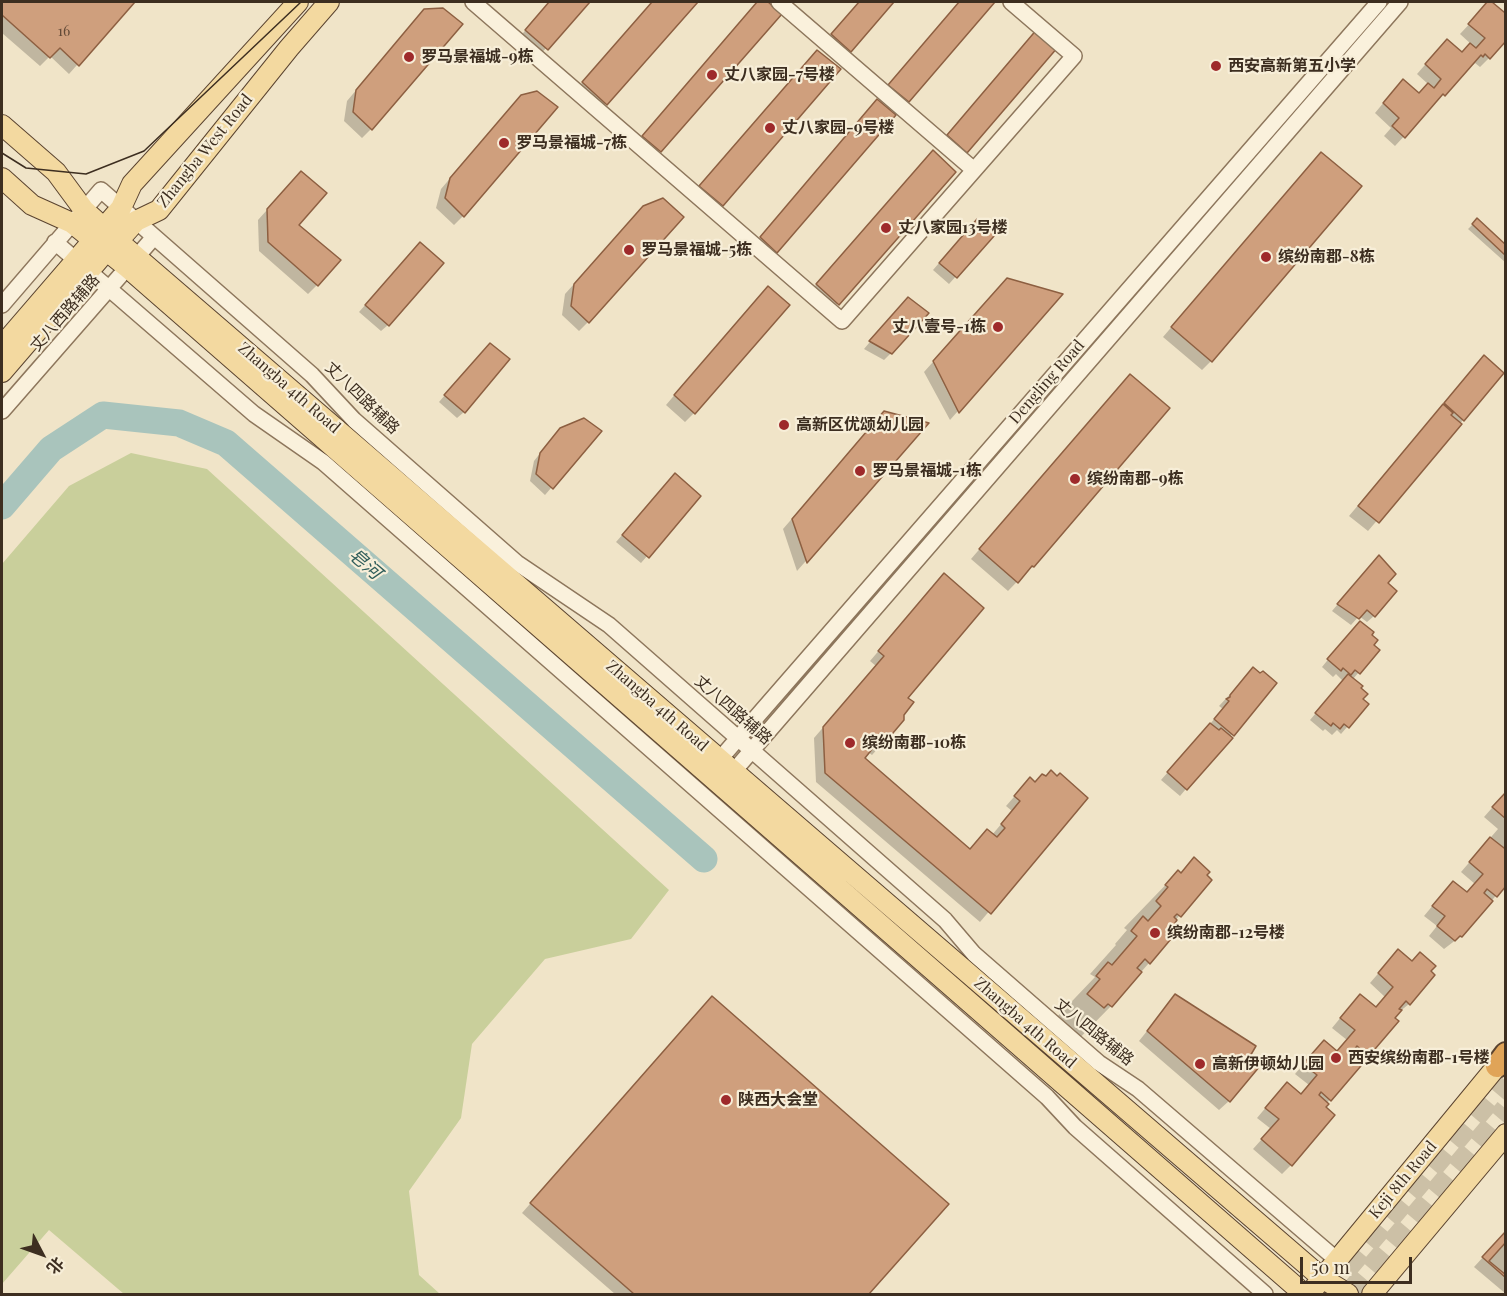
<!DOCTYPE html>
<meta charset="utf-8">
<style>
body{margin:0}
#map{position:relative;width:1507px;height:1296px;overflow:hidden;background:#f0e4c8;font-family:"Playfair Display","Noto Sans SC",serif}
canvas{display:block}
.frame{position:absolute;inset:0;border:3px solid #3d2e20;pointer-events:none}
.north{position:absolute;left:12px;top:1224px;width:60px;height:60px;-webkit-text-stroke:4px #f7eed8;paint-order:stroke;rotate:131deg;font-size:16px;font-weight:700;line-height:24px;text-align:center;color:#3d2e20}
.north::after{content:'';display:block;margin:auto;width:21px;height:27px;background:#3d2e20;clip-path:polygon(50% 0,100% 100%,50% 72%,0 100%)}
.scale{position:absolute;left:1300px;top:1257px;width:112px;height:27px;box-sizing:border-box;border:3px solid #3d2e20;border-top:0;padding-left:8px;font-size:18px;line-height:21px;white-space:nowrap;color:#3d2e20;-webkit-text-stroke:4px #f7eed8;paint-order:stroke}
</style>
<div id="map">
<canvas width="1507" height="1296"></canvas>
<div class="frame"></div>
<div class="north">北</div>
<div class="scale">50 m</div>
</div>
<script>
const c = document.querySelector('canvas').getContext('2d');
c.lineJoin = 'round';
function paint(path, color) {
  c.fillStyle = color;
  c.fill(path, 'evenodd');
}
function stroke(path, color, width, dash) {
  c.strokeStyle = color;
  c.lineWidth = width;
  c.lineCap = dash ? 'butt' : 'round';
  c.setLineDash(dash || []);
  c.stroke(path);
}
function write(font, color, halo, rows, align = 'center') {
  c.font = font + ' "Playfair Display","Noto Sans SC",serif';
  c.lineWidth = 4.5;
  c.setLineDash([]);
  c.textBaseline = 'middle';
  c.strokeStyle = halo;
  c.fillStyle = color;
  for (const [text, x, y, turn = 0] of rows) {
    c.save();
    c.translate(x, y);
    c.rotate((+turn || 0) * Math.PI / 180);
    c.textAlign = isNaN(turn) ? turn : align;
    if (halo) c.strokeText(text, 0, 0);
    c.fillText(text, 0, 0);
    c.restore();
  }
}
const green = new Path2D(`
 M131,453L207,469L669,890L631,939L545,959L472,1044L461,1118L409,1191L419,1275L440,1294H124L49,1230L2,1284V564L69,486Z`);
const shadow = new Path2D(`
 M2,2H133L69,74L50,56L40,66L2,33Z
 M550,2H588L537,58L517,40Z
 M653,2H696L597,113L574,92Z
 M759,2H766L780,14L650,161L634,146Z
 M859,2H892L841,60L823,44Z
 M960,2H993L899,110L880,95Z
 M1490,2L1504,13L1489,58L1480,67L1475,63L1473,65L1472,63L1395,146L1384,136L1391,128L1375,113L1394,90L1418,94L1428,84L1417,74L1438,50L1461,54L1471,44L1460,34Z
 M415,20L371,129L362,138L344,121L347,101Z
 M1028,40L966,152L956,161L939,145Z
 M817,52L722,205L713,214L691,196Z
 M512,106L463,216L454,225L436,208L441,189Z
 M868,110L894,115L767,261L752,247Z
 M924,162L954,172L829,313L808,294Z
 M1312,163L1211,361L1202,370L1163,337Z
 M292,182L297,225L317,285L308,294L259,251L258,220Z
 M634,217L588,322L579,331L562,315L565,294Z
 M1477,220L1506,247V263L1468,229Z
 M970,227L993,235L949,284L933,270Z
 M413,251L388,325L381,331L359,312Z
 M998,289L1061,294L950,420L924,372Z
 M758,297L694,413L685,422L666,405Z
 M901,305L891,353L884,360L864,349Z
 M483,351L464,412L457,418L439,402Z
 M1477,364L1463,420L1368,531L1349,516Z
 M1121,385L1036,562L1008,591L971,559Z
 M884,412L927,424L797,571L783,529Z
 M600,431L545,495L530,481L534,461L553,437Z
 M669,482L699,496L641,563L616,542Z
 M1372,564L1386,583L1374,616L1367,622L1359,616L1351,625L1332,611Z
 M935,585L905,698L881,745L872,755L868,752L863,759L970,850L992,835L1012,811L1006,806L1021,789L1035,784L1086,798L980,922L816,782L814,738L876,666L870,661Z
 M1353,629L1378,650L1353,679L1361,699L1367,704L1341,734L1337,730L1332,735L1325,729L1323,731L1310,720L1343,681L1336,674L1333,677L1322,667Z
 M1247,676L1275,683L1180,796L1161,780L1223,709L1219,706Z
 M1506,792V884L1461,936L1444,949L1429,936L1437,926L1424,916L1444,892L1466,894L1475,884L1461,872L1498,829L1484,817Z
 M1194,859L1205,876L1210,880L1173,923L1149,963L1111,1006L1069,1049L1046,1037L1059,1022L1055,1019L1095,977L1090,974L1116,945L1115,944L1127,930L1124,928L1178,872L1180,874Z
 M1389,961L1409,1004L1399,1012L1368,1055L1326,1104L1291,1165L1282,1174L1253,1149L1271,1129L1257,1118L1278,1093L1300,1095L1309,1085L1295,1074L1315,1051L1337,1053L1347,1040L1332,1028L1351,1005L1376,1008L1385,997L1370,983Z
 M1175,996L1229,1101L1219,1110L1139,1041Z
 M703,1007L947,1204L867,1294H615L522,1213Z
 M1506,1232V1294L1474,1267Z`);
const river = new Path2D(`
 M2,506L51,449L103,415L179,423L226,443L704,859`);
const building = new Path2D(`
 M2,2H135L79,66L60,48L50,58L2,15Z
 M549,2H590L548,50L525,30Z
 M652,2H698L607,105L582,82Z
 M757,2H768L782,14L661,152L642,136Z
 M859,2H894L851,52L831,34Z
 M959,2H995L909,102L888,85Z
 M1487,2H1492L1504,12L1506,10V41L1490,59L1485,54L1483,57L1481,55L1445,96L1443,94L1405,138L1392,126L1399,118L1383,103L1403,79L1419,93L1428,83L1434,88L1441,79L1425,64L1447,39L1462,52L1470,43L1476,48L1485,38L1468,24Z
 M443,8L463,24L372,130L353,112L356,90L424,9Z
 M1038,28L1058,47L967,153L947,135Z
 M817,50L841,69L723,206L699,186Z
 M537,91L558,107L464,217L445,198L450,178L521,95Z
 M877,99L896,115L777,253L760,237Z
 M933,150L956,172L839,305L816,284Z
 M1321,152L1362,186L1212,362L1171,327Z
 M301,171L327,193L299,225L341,260L318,286L268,242L267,209Z
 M663,198L684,217L589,323L571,306L574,284L643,206Z
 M1477,218L1506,245V256L1472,224Z
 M977,219L995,235L957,278L939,263Z
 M420,242L444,263L389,326L365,305Z
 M1007,278L1063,294L959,413L933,361Z
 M768,286L790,305L695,414L674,395Z
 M908,297L929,313L892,354L869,341Z
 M490,343L510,359L465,413L444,395Z
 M1484,355L1504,373L1464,421L1444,403Z
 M1130,374L1170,408L1034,567L1032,566L1018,583L979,549Z
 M1443,404L1453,413L1451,415L1462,424L1379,523L1358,506Z
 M884,411L929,423L807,563L792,519Z
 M584,418L602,431L553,489L536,474L540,453L560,428Z
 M675,473L701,496L649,558L622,535Z
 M1379,555L1396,574L1388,583L1397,591L1375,617L1367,610L1359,619L1337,604Z
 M944,573L984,608L908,698L914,702L904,715V720L882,746L877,743L865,758L970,849L987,829L997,837L1005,828L1001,824L1020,801L1014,796L1030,777L1035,782L1042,774L1046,776L1051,770L1057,776L1060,773L1088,798L991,914L825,773L823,727L884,656L878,651Z
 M1360,621L1374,632L1372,635L1378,640L1374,645L1380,650L1360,674L1355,670L1351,675L1343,668L1341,671L1327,659Z
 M1253,667L1260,673L1263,671L1277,683L1234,736L1214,719L1229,701L1226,699L1230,697V695Z
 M1348,674L1363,686L1361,688L1368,694L1363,699L1369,704L1349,728L1344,724L1340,729L1333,723L1331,726L1315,713Z
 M1210,723L1219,730L1221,728L1233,738L1187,790L1167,772Z
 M1506,792V819L1492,807Z
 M1490,837L1504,848L1506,845V886L1497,897L1487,889L1484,893L1493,901L1462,937L1460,936L1455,941L1437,926L1445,916L1432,906L1453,881L1467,892L1483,874L1469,862Z
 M1194,857L1210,872L1207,875L1212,880L1181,917L1177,914L1174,917L1177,920L1175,923L1181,927L1150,964L1145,959L1137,968L1142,972L1112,1007L1108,1004L1104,1008L1087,994L1100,979L1096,976L1108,962L1112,965L1137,936L1131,931L1143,916L1148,921L1161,906L1156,901L1168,887L1165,885L1178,870L1181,873Z
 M1398,949L1412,961L1420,952L1436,966L1431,971L1435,975L1410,1005L1406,1001L1399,1009L1402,1010L1395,1018L1399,1021L1369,1056L1357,1046L1354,1050L1366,1060L1331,1101L1321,1092L1319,1095L1329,1104L1326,1107L1335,1115L1292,1166L1261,1139L1279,1119L1265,1108L1287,1082L1301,1094L1317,1075L1303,1064L1324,1040L1337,1051L1355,1030L1340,1018L1360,994L1376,1007L1393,987L1378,973Z
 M1175,994L1256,1046L1249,1058L1260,1066L1230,1102L1147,1031Z
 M712,996L949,1204L869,1294H634L530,1203Z
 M1506,1231V1278L1482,1257Z
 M1506,1242V1275L1489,1261Z`);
const highwayTunnel = new Path2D(`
 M1325,1294L1506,1081
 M1349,1294L1506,1109`);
const minor = new Path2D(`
 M473,2L842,321L1074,56L1011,2
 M779,2L974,170
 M55,242L254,414L323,462L1047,1097L1075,1127L1265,1294
 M2,305L101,190L312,375L354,420L517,563L609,625L945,920L974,954L1099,1063L1138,1089L1337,1260
 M2,411L154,237
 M713,767L1379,2
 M727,779L1400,2`);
const major = new Path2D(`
 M2,125L56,172L84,210L118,241L1322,1278L1348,1294
 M2,178L32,205L72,223L128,268L1304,1294
 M2,346L121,208L132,184L298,2
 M2,372L107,250L118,241L136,221L159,210L289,48L329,2
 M1315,1287L1497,1066L1506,1059
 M1372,1294L1506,1134`);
const highway = new Path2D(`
 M1497,1066L1506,1054`);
const tram = new Path2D(`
 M2,153L26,168L86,174L144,151L301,2`);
const markers = [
 [409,57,6,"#9e2a2b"],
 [1216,66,6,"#9e2a2b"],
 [712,75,6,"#9e2a2b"],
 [770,128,6,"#9e2a2b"],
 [504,143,6,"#9e2a2b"],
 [886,228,6,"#9e2a2b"],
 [629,250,6,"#9e2a2b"],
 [1266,257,6,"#9e2a2b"],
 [998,327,6,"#9e2a2b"],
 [784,425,6,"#9e2a2b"],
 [860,471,6,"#9e2a2b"],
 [1075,479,6,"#9e2a2b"],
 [850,743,6,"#9e2a2b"],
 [1155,933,6,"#9e2a2b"],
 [1336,1058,6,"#9e2a2b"],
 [1200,1064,6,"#9e2a2b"],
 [726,1100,6,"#9e2a2b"]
];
const numberNames = [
 ["16",64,32]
];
const poiNames = [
 ["罗马景福城-9栋",421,57],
 ["西安高新第五小学",1228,66],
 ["丈八家园-7号楼",724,75],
 ["丈八家园-9号楼",782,128],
 ["罗马景福城-7栋",516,143],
 ["丈八家园13号楼",898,228],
 ["罗马景福城-5栋",641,250],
 ["缤纷南郡-8栋",1278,257],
 ["丈八壹号-1栋",986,327,"right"],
 ["高新区优颂幼儿园",796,425],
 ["罗马景福城-1栋",872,471],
 ["缤纷南郡-9栋",1087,479],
 ["缤纷南郡-10栋",862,743],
 ["缤纷南郡-12号楼",1167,933],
 ["西安缤纷南郡-1号楼",1348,1058],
 ["高新伊顿幼儿园",1212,1064],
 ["陕西大会堂",738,1100]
];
const streetNames = [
 ["Zhangba West Road",205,151,-51],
 ["丈八西路辅路",65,313,-49],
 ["Dengling Road",1047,382,-49],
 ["Zhangba 4th Road",289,388,41],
 ["丈八四路辅路",362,398,44],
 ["Zhangba 4th Road",657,706,41],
 ["丈八四路辅路",733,710,41],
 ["Zhangba 4th Road",1025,1023,41],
 ["丈八四路辅路",1094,1032,39],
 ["Keji 8th Road",1403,1180,-50]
];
const waterNames = [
 ["皂河",365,564,41]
];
paint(green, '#c9cf9b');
paint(shadow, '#0003');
stroke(river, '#a9c4bc', 27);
paint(building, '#cf9f7d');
stroke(building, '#8d5f41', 1.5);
stroke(highwayTunnel, '#ccc0a6', 22, [22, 11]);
stroke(minor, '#8d765c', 18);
stroke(major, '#5b4430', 22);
stroke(highway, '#5b4430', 26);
stroke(minor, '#faf1dc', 15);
stroke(major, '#f3d9a0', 20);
stroke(highway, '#e0a458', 22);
stroke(tram, '#3d2e20', 1.5);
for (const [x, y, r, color] of markers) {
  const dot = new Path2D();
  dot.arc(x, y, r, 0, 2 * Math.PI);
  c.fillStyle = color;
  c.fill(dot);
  stroke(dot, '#f7eed8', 2);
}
write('14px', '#624a37', null, numberNames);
write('bold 16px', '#3d2e20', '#f7eed8', poiNames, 'left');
write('16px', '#3d2e20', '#f7eed8', streetNames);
write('italic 18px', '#2f5d5a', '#f7eed8', waterNames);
</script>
